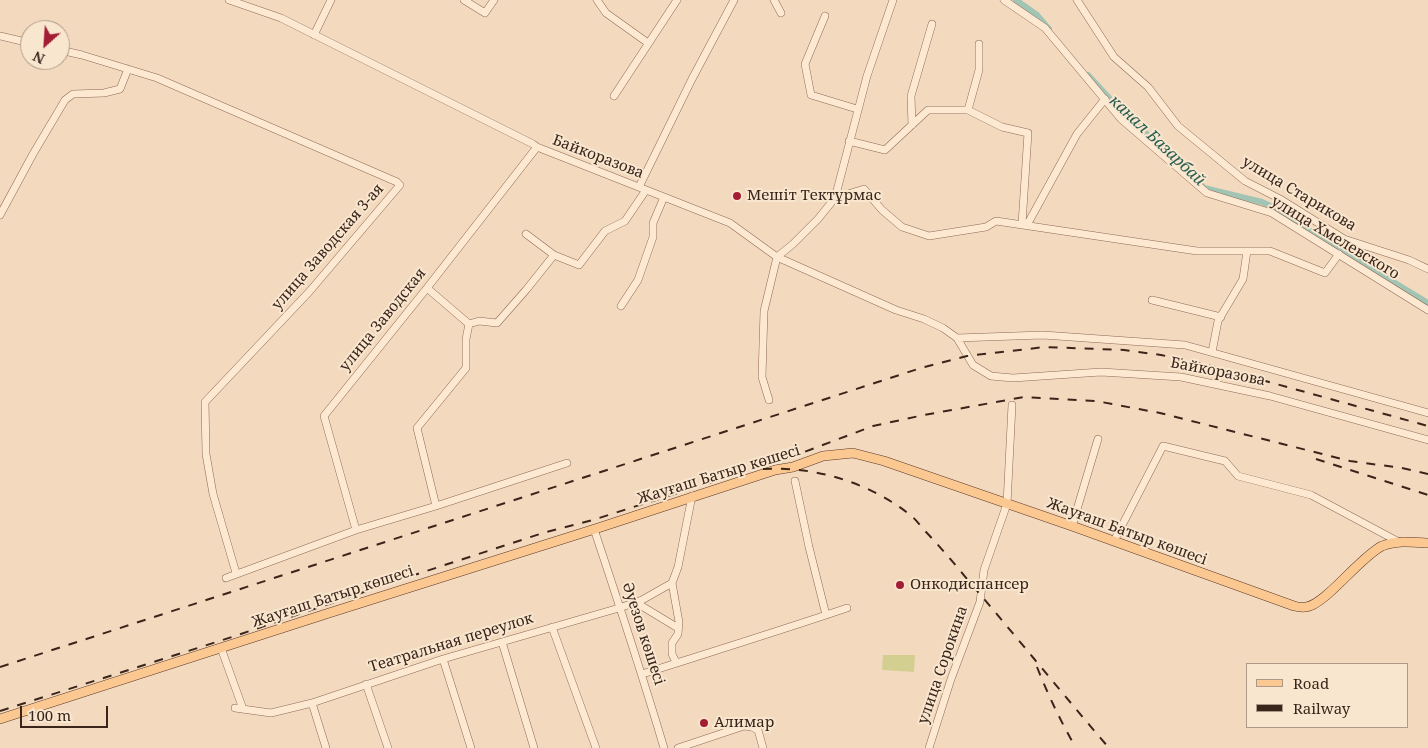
<!DOCTYPE html>
<meta charset="utf-8">
<style>
body{margin:0}
#map{position:relative;width:1428px;height:748px;overflow:hidden;background:#f3dabe;font-family:"Noto Serif",serif}
canvas{display:block}
.legend{position:absolute;left:1246px;top:663px;width:162px;height:65px;box-sizing:border-box;background:#f9e6cf;border:1px solid #ad9987;margin:0;padding:6px 9px;list-style:none;font-size:15px;color:#3b251b}
.legend li{display:flex;align-items:center;gap:10px;height:25px}
.legend b{width:25px;border:1px solid #ad9987}
.north{position:absolute;left:20px;top:20px;width:50px;height:50px;box-sizing:border-box;background:#f9e6cf;border:1px solid #ad9987;border-radius:50%;rotate:206deg;font-size:14px;font-weight:700;line-height:20px;text-align:center;color:#3b251b}
.north::after{content:'';display:block;margin:auto;width:18px;height:22px;background:#a31e35;clip-path:polygon(50% 0,100% 100%,50% 72%,0 100%)}
.scale{position:absolute;left:20px;top:706px;width:88px;height:22px;box-sizing:border-box;border:2px solid #3b251b;border-top:0;padding-left:6px;font-size:15px;line-height:18px;white-space:nowrap;color:#3b251b;-webkit-text-stroke:4px #f9e6cf;paint-order:stroke}
</style>
<div id="map">
<canvas width="1428" height="748"></canvas>
<ul class="legend">
<li><b style="height:6px;background:#fbc891"></b>Road</li>
<li><b style="height:6px;background:#3b251b"></b>Railway</li>
</ul>
<div class="north">N</div>
<div class="scale">100 m</div>
</div>
<script>
const c = document.querySelector('canvas').getContext('2d');
c.lineJoin = 'round';
function paint(path, color) {
  c.fillStyle = color;
  c.fill(path, 'evenodd');
}
function stroke(path, color, width, dash) {
  c.strokeStyle = color;
  c.lineWidth = width;
  c.lineCap = dash ? 'butt' : 'round';
  c.setLineDash(dash || []);
  c.stroke(path);
}
function write(font, color, halo, rows, align = 'center') {
  c.font = font + ' "Noto Serif",serif';
  c.lineWidth = 4;
  c.setLineDash([]);
  c.textBaseline = 'middle';
  c.strokeStyle = halo;
  c.fillStyle = color;
  for (const [text, x, y, turn = 0] of rows) {
    c.save();
    c.translate(x, y);
    c.rotate((+turn || 0) * Math.PI / 180);
    c.textAlign = isNaN(turn) ? turn : align;
    if (halo) c.strokeText(text, 0, 0);
    c.fillText(text, 0, 0);
    c.restore();
  }
}
const green = new Path2D(`
 M883,655H915L914,672L882,670Z`);
const canal = new Path2D(`
 M1016,0L1037,15L1049,29
 M1088,75L1112,101L1177,163
 M1201,185L1204,188L1262,202L1275,208L1339,249L1428,303`);
const minor = new Path2D(`
 M229,0L281,18L533,144L537,147L730,223L777,257L896,310L924,319L943,328L957,338L973,365L991,376L1013,378L1101,372L1181,377L1270,396L1428,440
 M464,0L485,13L494,0
 M597,0L606,13L648,43
 M774,0L781,13
 M1004,0L1045,28L1121,119L1207,193L1272,213L1428,310
 M1077,0L1114,57L1148,87L1178,126L1245,181L1280,199L1344,239L1409,260L1428,269
 M825,16L805,64L811,95L857,109
 M314,35L331,0
 M0,36L30,43
 M60,50L82,55L157,78L397,182L400,185L309,292L205,402L206,454L213,494L236,573
 M614,96L677,0
 M968,110L979,70V44
 M912,125L911,96L932,24
 M849,141L885,150L928,110H968L1002,127L1028,133L1022,224
 M639,187L692,79L734,0
 M835,198L864,189L882,210L902,227L929,236L986,227L996,221L1197,251H1270L1325,273L1339,254
 M0,215L33,154L65,100L73,94L104,93L120,89L128,69
 M1027,225L1077,134L1105,99
 M526,234L554,255
 M427,288L469,324
 M1152,300L1221,317
 M621,306L638,280L653,237V223L664,197
 M957,338L1043,335L1185,345L1428,413
 M1212,352L1218,321L1243,279L1247,251
 M769,400L762,377L764,311L777,257L793,244L818,219L835,198L867,76L893,0
 M795,481L809,547L826,615
 M436,506L417,428L466,368V339L469,324L479,321L497,323L526,290L554,255L579,265L605,231L625,221L646,190
 M1072,526L1098,439
 M594,529C618,601 642,674 664,748
 M356,530L324,416L427,288L537,147
 M1114,541L1163,446L1225,461L1238,476L1311,495L1399,542
 M226,578L356,530L436,506L567,463
 M635,602L678,628
 M552,627L596,748
 M502,642L534,748
 M221,648L243,709
 M443,659L471,748
 M676,662L672,654V643L678,634L679,622L672,583L678,567L692,496
 M642,674C711,652 779,631 847,608
 M366,684L388,748
 M312,703L326,748
 M235,708L271,713L312,703L443,659L619,608L642,600L672,583
 M678,748L744,726L752,727L758,730L763,748
 M929,748L951,679L980,602L984,570L1007,504L1012,405`);
const major = new Path2D(`
 M0,719L329,613L598,528L775,470L793,467L823,456L853,453L884,461L1072,526L1294,606C1298,607 1302,608 1306,607C1325,605 1360,557 1382,546C1396,540 1413,542 1428,543`);
const rail = new Path2D(`
 M1316,459L1428,495
 M763,469C814,466 868,482 909,514C916,519 921,527 927,533C941,548 954,563 967,579C1015,635 1061,692 1109,748
 M0,667L921,368L967,356L1045,347L1124,350L1161,355L1204,364L1428,426
 M1037,667C1048,695 1061,722 1076,748
 M0,711L232,637L405,578L546,532L593,520L799,454L873,426L924,415L1024,397L1096,401L1160,413L1350,461L1402,468L1428,474`);
const markers = [
 [737,196,5,"#a31e35"],
 [900,585,5,"#a31e35"],
 [704,723,5,"#a31e35"]
];
const streetNames = [
 ["Байкоразова",598,157,21],
 ["улица Старикова",1299,194,31],
 ["улица Хмелевского",1335,238,31],
 ["улица Заводская 3-ая",328,247,-49],
 ["улица Заводская",383,320,-51],
 ["Байкоразова",1218,372,11],
 ["Жауғаш Батыр көшесі",719,475,-17],
 ["Жауғаш Батыр көшесі",1127,532,20],
 ["Жауғаш Батыр көшесі",333,597,-18],
 ["Әуезов көшесі",643,634,72],
 ["Театральная переулок",451,643,-17],
 ["улица Сорокина",943,665,-71]
];
const poiNames = [
 ["Мешіт Тектұрмас",747,196],
 ["Онкодиспансер",910,585],
 ["Алимар",714,723]
];
const waterNames = [
 ["канал Базарбай",1157,141,43]
];
paint(green, '#d2cf91');
stroke(canal, '#a2c4b4', 6);
stroke(minor, '#8d6955', 8);
stroke(major, '#5a382a', 10);
stroke(minor, '#fde9d2', 7);
stroke(major, '#fbc891', 9);
stroke(rail, '#3b251b', 2, [9, 9]);
for (const [x, y, r, color] of markers) {
  const dot = new Path2D();
  dot.arc(x, y, r, 0, 2 * Math.PI);
  c.fillStyle = color;
  c.fill(dot);
  stroke(dot, '#f9e6cf', 2);
}
write('15px', '#3b251b', '#f9e6cf', streetNames);
write('15px', '#3b251b', '#f9e6cf', poiNames, 'left');
write('italic 16px', '#285d50', '#f9e6cf', waterNames);
</script>
